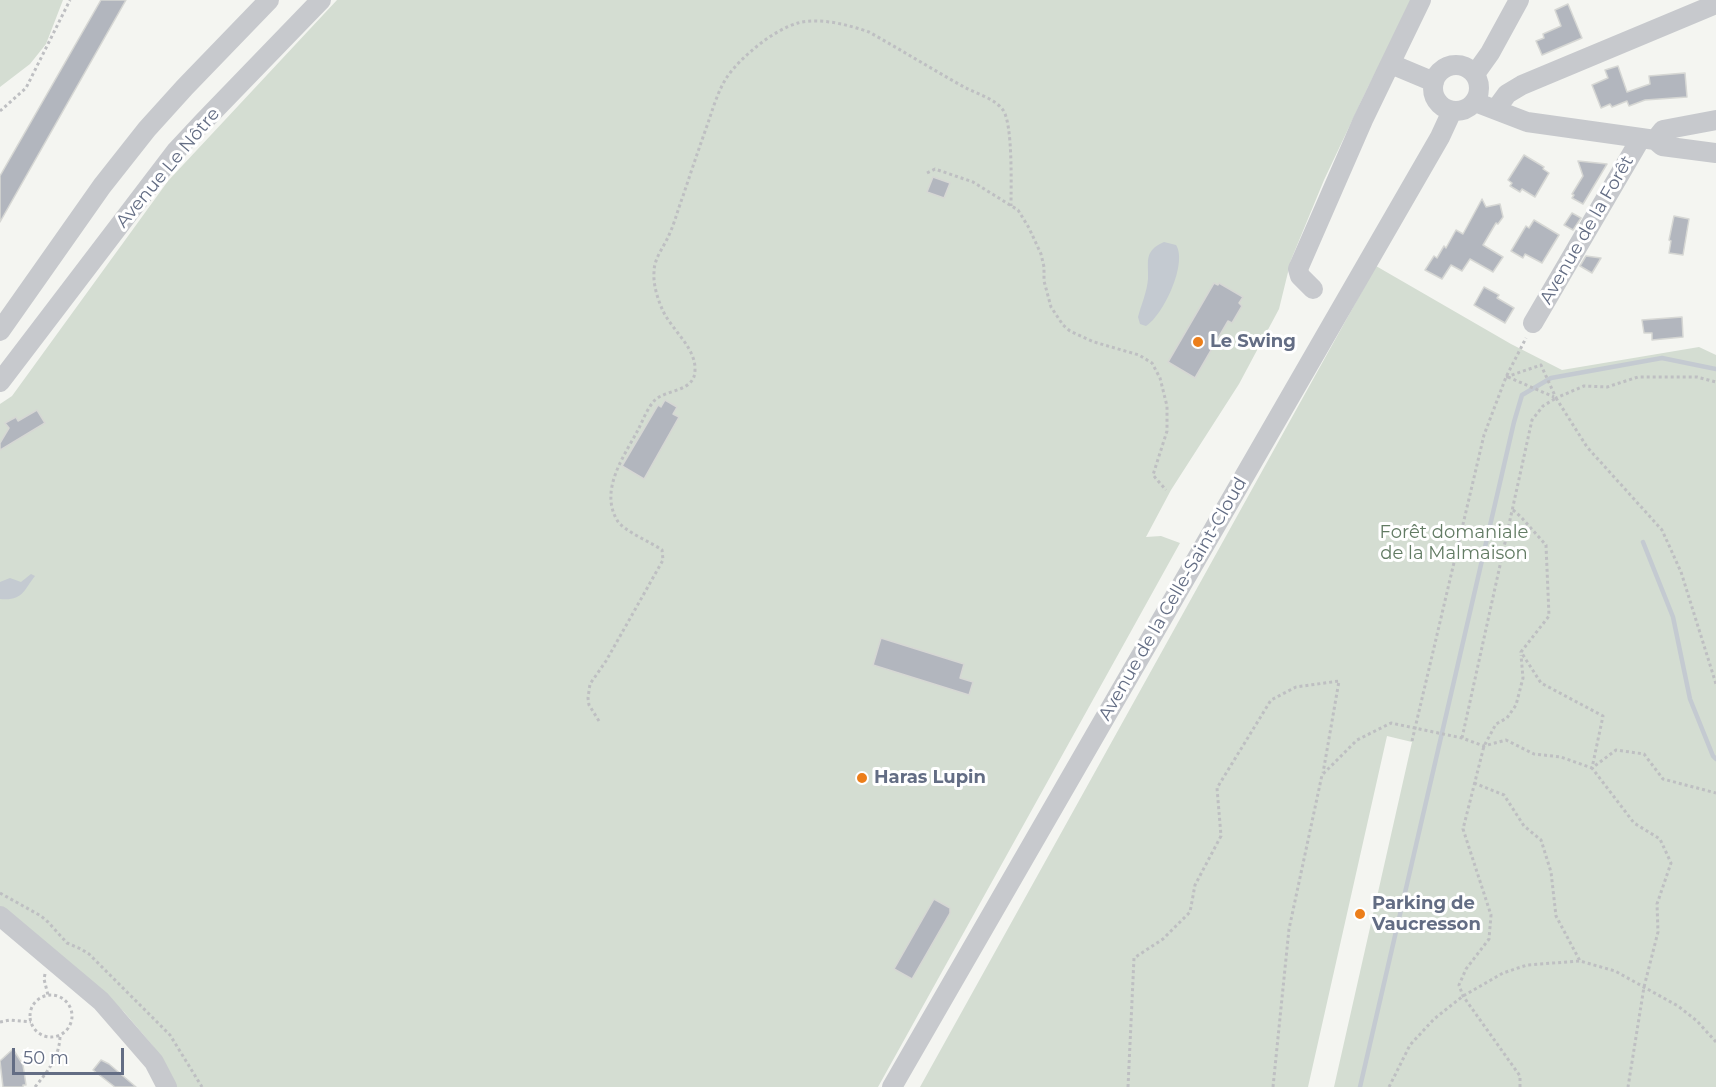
<!DOCTYPE html>
<meta charset="utf-8">
<style>
body{margin:0}
#map{position:relative;width:1716px;height:1087px;overflow:hidden;background:#f4f5f1;font-family:Montserrat,sans-serif}
canvas{display:block}
.scale{position:absolute;left:12px;top:1048px;width:112px;height:27px;box-sizing:border-box;border:3px solid #636d84;border-top:0;padding-left:8px;font-size:18px;line-height:21px;white-space:nowrap;color:#636d84;-webkit-text-stroke:4px #fff;paint-order:stroke}
</style>
<div id="map">
<canvas width="1716" height="1087"></canvas>
<div class="scale">50 m</div>
</div>
<script>
const c = document.querySelector('canvas').getContext('2d');
c.lineJoin = 'round';
function paint(path, color) {
  c.fillStyle = color;
  c.fill(path, 'evenodd');
}
function stroke(path, color, width, dash) {
  c.strokeStyle = color;
  c.lineWidth = width;
  c.lineCap = dash ? 'butt' : 'round';
  c.setLineDash(dash || []);
  c.stroke(path);
}
function write(font, color, halo, rows, align = 'center') {
  c.font = font + ' Montserrat,sans-serif';
  c.lineWidth = 6;
  c.setLineDash([]);
  c.textBaseline = 'middle';
  c.strokeStyle = halo;
  c.fillStyle = color;
  for (const [text, x, y, turn = 0] of rows) {
    c.save();
    c.translate(x, y);
    c.rotate((+turn || 0) * Math.PI / 180);
    c.textAlign = isNaN(turn) ? turn : align;
    if (halo) c.strokeText(text, 0, 0);
    c.fillText(text, 0, 0);
    c.restore();
  }
}
const green = new Path2D(`
 M0,0H63L46,44L30,64L0,87Z
 M337,0H1413L1368,87L1324,180L1291,260L1279,309L1239,384L1171,490L1146,537L1161,536L1180,543L878,1087H176L153,1046L124,1012L96,987L0,911V404L12,396L168,181Z
 M1376,266L1511,344L1562,370L1699,347L1716,355V1087H1334L1412,742L1387,736L1308,1087H920Z`);
const water = new Path2D(`
 M1164,242L1176,245C1188,263 1163,316 1146,326L1140,324L1138,317C1141,305 1147,292 1148,279C1149,262 1143,251 1164,242Z
 M31,574L35,576C23,591 23,601 0,599V582L10,578L21,582Z`);
const stream = new Path2D(`
 M1643,542L1673,617L1690,699L1713,756L1716,759
 M1360,1087L1514,422L1522,395L1551,378L1662,358L1716,369`);
const building = new Path2D(`
 M101,0H126L0,222V176Z
 M1568,4L1582,38L1542,55L1536,41L1544,38L1543,34L1561,26L1555,10Z
 M1618,66L1627,92L1650,84L1649,76L1685,73L1687,97L1645,100L1629,106L1627,101L1612,107L1610,104L1601,108L1592,85L1608,78L1605,70Z
 M1524,155L1544,167L1543,169L1549,173L1535,197L1522,189L1520,192L1510,186L1512,183L1508,180Z
 M1578,161L1607,164L1583,204L1572,198L1574,195L1572,194L1583,176Z
 M933,177L950,183L944,198L927,192Z
 M1482,199L1486,207L1500,204L1503,217L1498,224L1496,223L1483,245L1503,257L1493,272L1470,259L1462,271L1451,265L1442,279L1425,270L1434,256L1437,258L1444,246L1446,248L1456,230L1463,234Z
 M1572,213L1581,218L1573,230L1564,225Z
 M1674,216L1689,219L1683,255L1669,253L1671,241L1669,240Z
 M1534,220L1559,235L1542,263L1525,254L1523,258L1511,251L1526,226L1529,228Z
 M1586,256L1601,258L1592,273L1580,266Z
 M1214,283L1218,285L1219,283L1243,297L1239,303L1242,306L1232,323L1228,321L1195,378L1168,362Z
 M1484,287L1499,295L1497,298L1514,308L1505,323L1474,305Z
 M1682,317L1683,337L1652,340V333H1644L1642,320Z
 M665,400L677,407L673,414L679,417L644,479L622,466L658,405L661,407Z
 M37,410L45,423L0,450V443L9,428L5,423L16,417L18,421Z
 M881,638L964,664L960,678L973,682L969,695L873,665Z
 M934,899L950,908V913L912,979L894,969Z
 M13,1049L23,1065L26,1085H23V1087H3L0,1061Z
 M101,1060L109,1064L136,1087H115L93,1070Z`);
const path = new Path2D(`
 M0,111L26,88L70,0
 M927,173L935,169L973,182L1018,210L1029,228L1041,254L1044,267V281L1051,307L1063,325L1070,331L1094,342L1139,355L1152,363L1160,378L1167,406V431L1153,475L1166,490
 M1506,377L1541,365L1556,398L1584,386L1607,387L1638,377H1697L1716,382
 M1508,377L1554,397
 M1556,398L1587,447L1662,530L1681,572L1716,684
 M1513,510L1521,517L1546,545L1549,616L1521,652L1541,683L1603,716L1592,768L1634,823L1660,839L1671,863L1657,904L1658,932L1644,987L1628,1087
 M599,721L589,705L588,698L590,684L606,661L663,560L662,550C651,542 623,531 617,520C599,489 625,455 639,428C643,420 648,407 655,400C667,389 695,392 695,370C696,348 672,330 663,311C658,300 653,285 654,272C654,258 664,247 669,235C675,222 678,209 683,196C691,172 699,148 708,123C713,108 718,91 727,77C741,57 773,30 798,23C819,17 849,25 869,32C901,50 932,69 964,87C977,94 994,98 1003,110C1013,124 1011,187 1011,206
 M1462,738L1532,420L1543,406L1556,398
 M1412,741L1484,435L1506,377L1526,338
 M1474,783L1504,795L1524,826L1541,840L1551,872L1556,916L1580,961
 M0,893L41,916L48,922L67,943L81,949L89,954L170,1035L202,1087
 M45,974L44,979L48,995
 M30 1016a21 21 0 1 1 42 0a21 21 0 1 1-42 0Z
 M0,1022L10,1020L31,1022
 M35,1087C48,1071 60,1056 60,1035
 M1128,1087L1134,958L1163,939L1190,912L1195,885L1221,836L1217,788L1271,700L1296,687L1339,681L1323,773
 M1273,1087L1289,929L1322,775L1357,740L1391,723L1462,738L1484,746L1506,740L1534,754L1561,757L1592,768L1616,750L1644,754L1663,779L1716,793
 M1389,1087L1410,1045L1434,1019L1463,996L1503,973L1527,965L1580,961L1615,971L1678,1006L1697,1021L1716,1042
 M1520,1087V1076L1463,996L1459,985L1466,969L1489,939L1491,915L1463,829L1484,746L1496,724L1507,718L1516,705L1523,678L1521,655`);
const minor = new Path2D(`
 M1391,64L1434,82
 M1433 88a23 23 0 1 1 46 0a23 23 0 1 1-46 0Z
 M1475,74L1490,53L1519,0
 M1475,102L1527,122L1641,138L1655,140L1662,146L1716,153
 M1496,109L1507,94L1522,85L1716,4
 M1655,140L1663,130L1716,120
 M1313,289L1300,276L1298,269L1363,120L1421,0
 M1533,323L1641,138
 M0,331L102,186L147,129L185,87L269,0
 M0,382L176,151L204,121L321,0
 M0,916L101,1001L154,1062L167,1087
 M892,1087L1440,137L1452,111`);
const markers = [
 [1198,342,6,"#ec7e1a"],
 [862,778,6,"#ec7e1a"],
 [1360,914,6,"#ec7e1a"]
];
const streetNames = [
 ["Avenue Le Nôtre",168,168,-50],
 ["Avenue de la Forêt",1587,230,-60],
 ["Avenue de la Celle-Saint-Cloud",1173,599,-60]
];
const poiNames = [
 ["Le Swing",1210,342],
 ["Haras Lupin",874,778],
 ["Parking de",1372,904],
 ["Vaucresson",1372,925]
];
const parkNames = [
 ["Forêt domaniale",1454,533],
 ["de la Malmaison",1454,554]
];
paint(green, '#d4ddd2');
paint(water, '#c4cad1');
stroke(stream, '#c4cad1', 4.5);
paint(building, '#b2b6be');
stroke(building, '#d6d7d4', 1.5);
stroke(path, '#bebfc2', 3, [3, 3]);
stroke(minor, '#c7c9cd', 20);
for (const [x, y, r, color] of markers) {
  const dot = new Path2D();
  dot.arc(x, y, r, 0, 2 * Math.PI);
  c.fillStyle = color;
  c.fill(dot);
  stroke(dot, '#fff', 2);
}
write('18px', '#636d84', '#fff', streetNames);
write('bold 18px', '#636d84', '#fff', poiNames, 'left');
write('18px', '#627b63', '#fff', parkNames);
</script>
